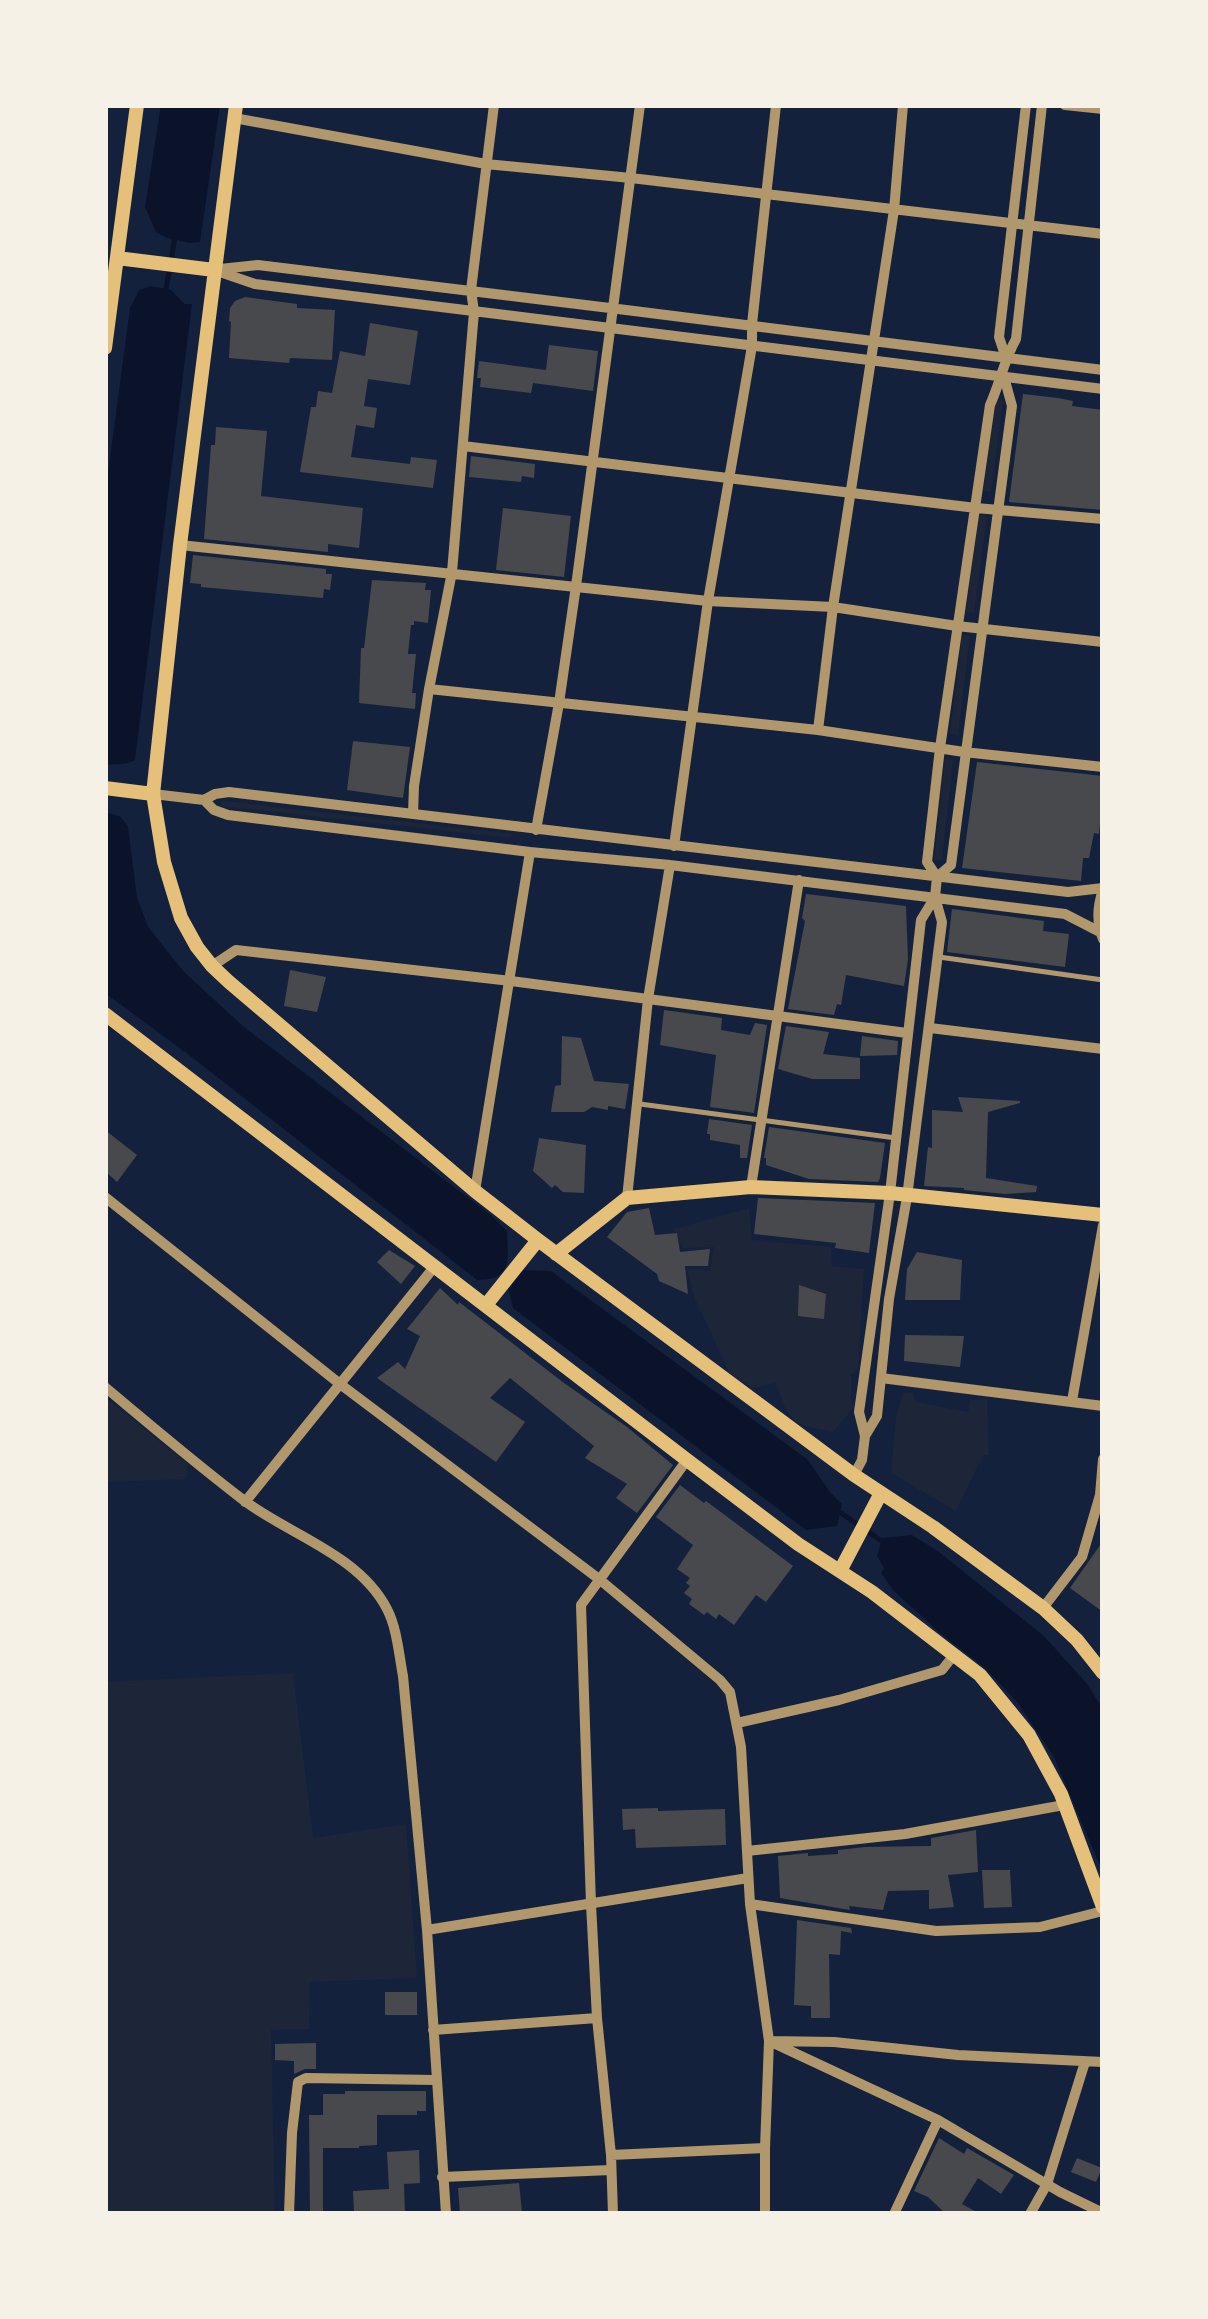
<!DOCTYPE html>
<style>
body{margin:0}
#map{position:relative;width:1208px;height:2319px;overflow:hidden;background:#14213d;font-family:Montserrat,sans-serif}
canvas{display:block}
.frame{position:absolute;inset:0;border:108px solid #f6f1e7;pointer-events:none}
</style>
<div id="map">
<canvas width="1208" height="2319"></canvas>
<div class="frame"></div>
</div>
<script>
const c = document.querySelector('canvas').getContext('2d');
c.lineJoin = 'round';
function paint(path, color) {
  c.fillStyle = color;
  c.fill(path, 'evenodd');
}
function stroke(path, color, width, dash) {
  c.strokeStyle = color;
  c.lineWidth = width;
  c.lineCap = dash ? 'butt' : 'round';
  c.setLineDash(dash || []);
  c.stroke(path);
}
const green = new Path2D(`
 M996,400L1003,401L991,492L983,491Z
 M979,514L987,516L974,613L966,612Z
 M962,635L970,636L958,735L950,734Z
 M945,759L953,760L942,860H934Z
 M222,801L512,834L511,838L222,806Z
 M749,1208L752,1240L831,1247L832,1266L864,1269L858,1371L851,1374V1402L855,1406L833,1432C791,1423 791,1424 776,1383L753,1388L730,1374L695,1299L687,1269L710,1271L714,1247L683,1248L674,1229Z
 M913,1392L916,1402L968,1412L971,1400L987,1399L989,1455H983L956,1511L891,1473L896,1417L903,1393Z
 M105,1397L188,1464L186,1479L105,1482Z
 M293,1673L313,1838L406,1824L417,1978L310,1982L309,2029L271,2030L275,2214H105V1682Z`);
const water = new Path2D(`
 M161,105H220L200,242L189,243L167,238L156,232L145,207Z
 M151,286L171,290L185,304H192L135,760C124,765 116,765 105,764V496L130,308L139,290Z
 M105,812L121,817L128,827L137,897L148,927L184,972L244,1027L492,1216L507,1231C508,1260 513,1280 477,1280L189,1055L105,993Z
 M521,1270L551,1271L808,1460L829,1491L842,1504L837,1526L806,1530L513,1308L508,1288Z
 M912,1535L939,1552L1044,1636L1088,1685L1103,1710V1873L1054,1757L1018,1703L985,1668L941,1634L894,1591L881,1573L884,1568L877,1556L882,1538Z`);
const stream = new Path2D(`
 M165,295L175,237
 M838,1511L883,1542`);
const building = new Path2D(`
 M245,297L297,304V308L335,310L332,360L290,358L289,363L229,358L231,322L229,321L230,308L235,301Z
 M370,323L418,331L410,385L368,379L364,406L377,408L374,428L356,425L351,457L410,464L411,457L437,460L433,488L300,472L311,407H316L318,391L332,393L340,351L365,356Z
 M549,345L598,351L593,391L533,383L531,393L480,387L481,378H477L479,361L546,370Z
 M1023,394L1058,398L1073,401L1072,406L1103,410V510L1009,502Z
 M216,427L267,431L261,496L363,508L359,548L328,544V552L204,539L211,445H215Z
 M471,456L535,464L534,478L522,476L521,482L469,477Z
 M503,508L571,516L564,577L496,570Z
 M193,555L326,569V574H332L330,590L324,589L323,598L201,587V584L190,583Z
 M372,580L426,583L425,590H431L428,623L414,621V625H411L408,654H416L412,693H416L415,709L359,703L361,648H364Z
 M353,741L410,747L403,798L347,790Z
 M977,762L1103,776V811H1101L1099,834L1094,833L1089,858H1083L1081,881L962,868Z
 M806,894L906,906L908,959L904,986L846,975L841,1005L837,1004L834,1015L788,1009L805,921L802,918Z
 M952,909L1044,921L1043,931L1069,934L1065,967L947,952Z
 M290,970L326,977L317,1012L284,1006Z
 M664,1010L722,1018L721,1030L750,1035L755,1023L767,1025L754,1113L710,1107L716,1055L660,1045Z
 M786,1026L829,1032L823,1054L860,1058V1079H812L778,1069Z
 M562,1036L581,1038L594,1081L629,1084L625,1109L608,1106V1110L592,1107L584,1112H551L555,1086L561,1085Z
 M862,1036L898,1041L897,1055L860,1056Z
 M958,1097L1020,1101V1103L988,1112L986,1178L1037,1186L1036,1192L1005,1194L964,1190V1188L924,1186L928,1147L932,1148V1110L963,1112Z
 M709,1119L752,1125L747,1158H740V1145L710,1140V1134H707Z
 M769,1127L885,1143L880,1178L878,1182L809,1179L766,1165V1158H764Z
 M105,1130L137,1155L117,1182L105,1171Z
 M539,1138L586,1145L584,1193L563,1192L555,1185L552,1188L533,1171Z
 M758,1198L875,1203L869,1253L835,1248L836,1243L754,1234Z
 M649,1208L655,1235L677,1233L680,1252L710,1249L708,1266H685L688,1294L659,1281L657,1274L607,1237L627,1212Z
 M389,1250L415,1266L401,1284L377,1262Z
 M917,1252L962,1260L960,1300H905L907,1269Z
 M799,1285L826,1294L824,1319L798,1316Z
 M440,1288L458,1305L459,1302L564,1383L627,1427L673,1465L637,1513L616,1498L627,1484L585,1458L594,1446L510,1378L490,1398L525,1422L496,1462L377,1378L398,1362L405,1369L420,1336L407,1329Z
 M905,1335L964,1336L960,1367L904,1361Z
 M680,1485L704,1503L706,1501L793,1566L766,1602L756,1595L734,1625L719,1614L716,1619L707,1612L704,1615L689,1604L692,1599L684,1593L690,1586L686,1583L690,1578L677,1569L693,1545L656,1517Z
 M1103,1541V1612L1070,1588Z
 M658,1808V1811L725,1809L726,1845L636,1848L635,1829L623,1830L622,1809Z
 M976,1830L978,1872L948,1875L954,1907L929,1909V1890L888,1891L883,1910L849,1906L850,1910L780,1898L778,1856L808,1853V1856L838,1854V1850L865,1847L931,1846V1838Z
 M982,1870H1010L1012,1907L984,1908Z
 M797,1920L851,1928L852,1933L841,1931L840,1955L829,1954L830,2018H811V2006L794,2005Z
 M385,1992H417V2015H385Z
 M316,2043V2069H305L294,2074V2061L275,2060V2044Z
 M345,2091H426V2111H417V2115H377V2145L359,2146V2148H323V2214H310L309,2115H323V2094H345Z
 M939,2138L964,2154L967,2148L1014,2175L1001,2194L978,2178L962,2204L980,2214H946L928,2197L914,2191Z
 M419,2150L420,2183L404,2184L405,2214L354,2213L353,2191L389,2189L387,2152Z
 M1077,2158L1102,2168L1096,2182L1071,2172Z
 M519,2183L522,2212L460,2214L458,2188Z`);
const service = new Path2D(`
 M939,957L1103,980
 M640,1104L896,1138`);
const minor = new Path2D(`
 M1065,105L1103,109
 M234,118L486,164L631,178L1103,234
 M220,269L258,265C540,299 821,334 1103,370
 M214,270L255,284L1103,389
 M1006,358L999,337L1026,105
 M463,446L976,508L1103,519
 M180,545L708,601L833,607L957,626L1103,642
 M429,689L818,730L964,752L1103,767
 M818,730L833,607L894,210L903,105
 M153,794L204,800L215,794L229,792L1068,892L1103,888
 M204,800L214,810L228,815L530,852L670,865L1065,914L1100,932
 M413,814L414,786L429,689L452,572L474,312L471,290L494,105
 M536,830L559,703L576,586L640,105
 M674,846L708,601L752,346V324L776,105
 M937,877L951,865L1012,406L1004,377
 M1103,890C1097,907 1096,922 1103,939
 M212,966L236,950L511,981L907,1033
 M930,1028L1103,1049
 M751,1187L799,880
 M475,1191L530,852
 M105,1197L340,1384L599,1579L720,1680L730,1692L741,1747L750,1904L769,2041L765,2148V2214
 M627,1198L648,999L670,865
 M881,1378L1103,1406
 M105,1387C150,1425 195,1463 242,1499C287,1534 359,1554 387,1609C397,1628 399,1655 403,1676L427,1930L446,2214
 M1072,1401L1103,1225
 M865,1436L859,1412L890,1193L921,920L935,897
 M854,1475L862,1460L865,1436L877,1416L889,1299L907,1197L942,922L935,897L937,877L927,862L940,748L990,405C1000,383 1004,360 1016,339L1042,105
 M245,1502L435,1266
 M1043,1608L1082,1557L1100,1495L1103,1459
 M737,1723L839,1700L942,1670L954,1655
 M747,1851L905,1834L1064,1805
 M750,1904L936,1931L1040,1927L1103,1911
 M427,1930L748,1878
 M433,2030L597,2018
 M769,2041L938,2120L1060,2192L1103,2213
 M770,2041L834,2042L958,2055L1103,2062
 M611,2155L765,2148
 M442,2177L611,2170
 M289,2214L292,2133L298,2082L306,2078L436,2080
 M613,2214L611,2155L597,2018L591,1904L581,1605L687,1460
 M894,2214L938,2120
 M1030,2214L1047,2184L1085,2062`);
const secondary = new Path2D(`
 M236,105L180,545L153,794L164,862L181,918L197,947L212,966L229,982L475,1191L538,1240L854,1475L933,1527L1043,1608L1077,1640L1103,1673
 M117,258L214,270
 M105,348L137,105
 M105,788L153,794
 M105,1014L687,1460L798,1544L872,1592L980,1675L1029,1735L1061,1794L1103,1907
 M556,1254L627,1198L751,1187L890,1193L1103,1215
 M486,1305L538,1240
 M840,1571L881,1493`);
paint(green, '#1d2539');
paint(water, '#0b132b');
stroke(stream, '#0b132b', 5);
paint(building, '#48494c');
stroke(service, '#b1986c', 5);
stroke(minor, '#b1986c', 10);
stroke(secondary, '#e5c07b', 14);
</script>
